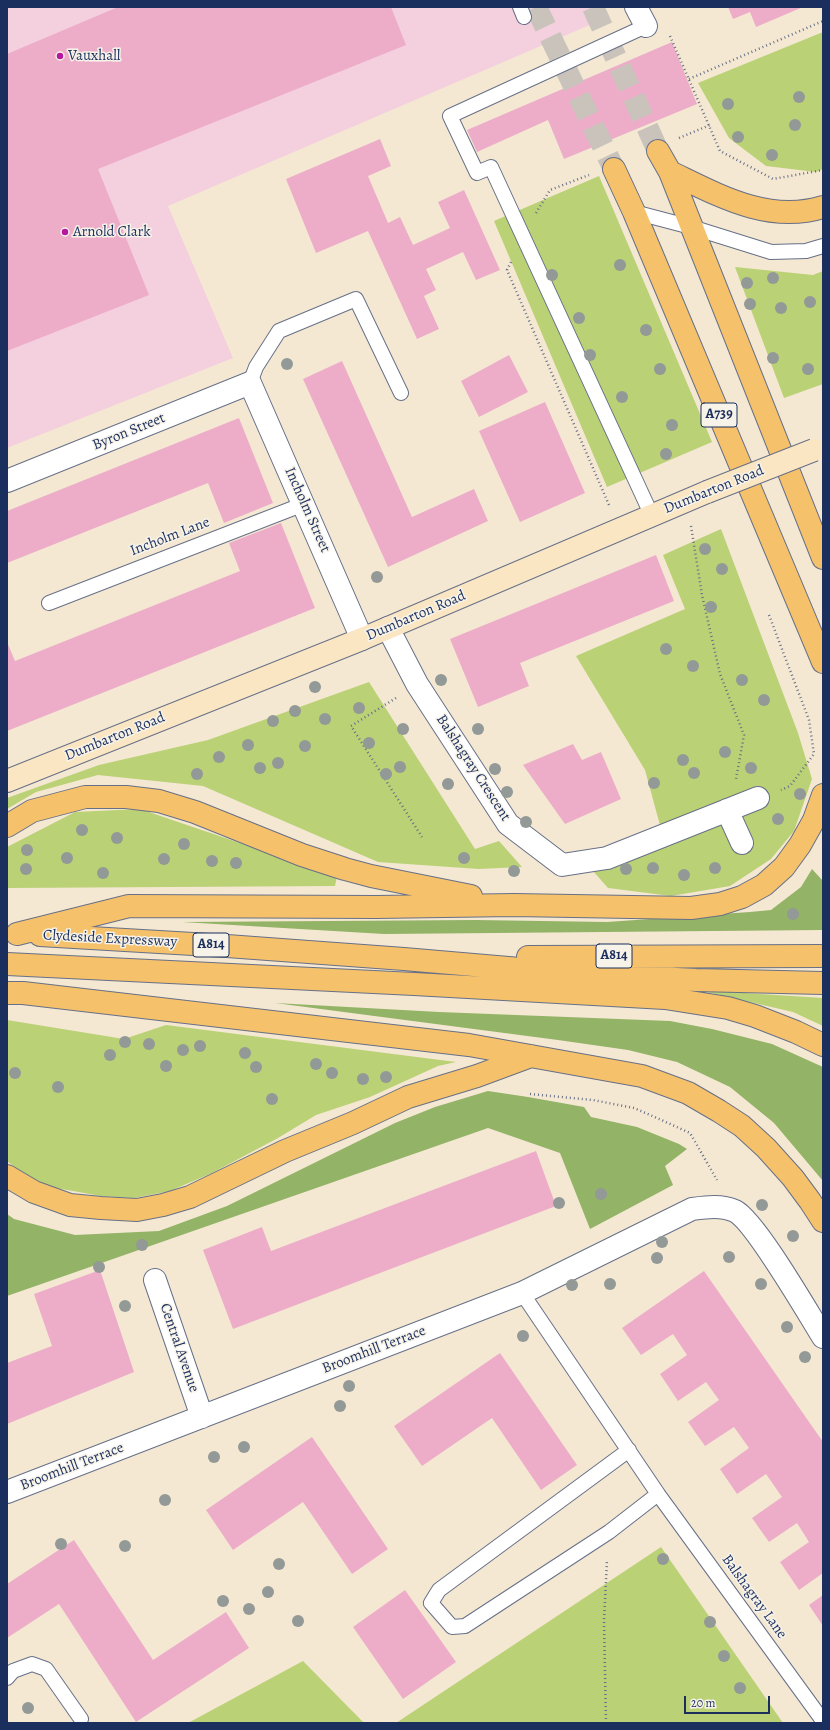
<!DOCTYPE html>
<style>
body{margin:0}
#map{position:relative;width:830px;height:1730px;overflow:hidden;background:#f4e8d3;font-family:Alegreya,serif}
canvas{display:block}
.frame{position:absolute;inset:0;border:8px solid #1b2f5e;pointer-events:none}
.scale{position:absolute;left:684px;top:1696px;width:86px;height:18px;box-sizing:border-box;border:2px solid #1b2f5e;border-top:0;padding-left:5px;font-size:12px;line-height:14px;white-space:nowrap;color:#1b2f5e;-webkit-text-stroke:3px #f7f3e8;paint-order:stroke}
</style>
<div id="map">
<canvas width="830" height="1730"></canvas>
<div class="frame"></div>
<div class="scale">20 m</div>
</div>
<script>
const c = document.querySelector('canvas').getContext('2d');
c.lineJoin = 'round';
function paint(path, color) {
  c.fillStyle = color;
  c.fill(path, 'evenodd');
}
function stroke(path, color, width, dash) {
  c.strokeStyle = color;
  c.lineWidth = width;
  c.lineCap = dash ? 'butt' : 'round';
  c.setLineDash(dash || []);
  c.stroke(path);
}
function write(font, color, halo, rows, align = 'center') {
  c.font = font + ' Alegreya,serif';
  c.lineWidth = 3;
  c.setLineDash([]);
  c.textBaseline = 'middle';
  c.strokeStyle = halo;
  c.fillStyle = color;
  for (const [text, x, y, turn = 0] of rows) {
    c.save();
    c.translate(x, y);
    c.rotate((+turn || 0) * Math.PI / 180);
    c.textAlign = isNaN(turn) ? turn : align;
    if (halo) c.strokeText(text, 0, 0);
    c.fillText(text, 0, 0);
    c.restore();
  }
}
const built = new Path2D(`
 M7,7H593L599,21L168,206L233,358L7,448Z`);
const green = new Path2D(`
 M823,32V169L816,172L766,166L729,138L698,83Z
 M599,176L712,442L607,487L494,221Z
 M735,267L813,275L823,271V384L784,398Z
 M721,529L798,733L812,779L794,831L771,859L730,886L671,896L608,888L593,871L664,840L645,770L576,656L685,609L663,555Z
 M369,682L475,849L499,841L522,867L479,869L378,862L203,786L98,775L36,792L7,809V798L99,765L208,740Z
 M140,809L337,876L335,886L7,888V847L75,812Z
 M698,990L823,998V1026L793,1012Z
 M7,1020L124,1039L166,1025L456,1062L438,1066L370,1097L316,1115L278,1138L212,1173L170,1191L134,1198L101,1196L56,1188L32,1181L7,1161Z
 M661,1547L783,1723H396Z
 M303,1661L364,1723H188Z`);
const forest = new Path2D(`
 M812,869L823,881V930L384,934L182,922L476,920L607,922L750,912L771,910L801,887Z
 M275,1003L439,1012L670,1021L712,1029L772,1044L823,1067V1181L774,1123L730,1087L677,1062L628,1050L558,1040Z
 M488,1091L528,1097L584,1107L591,1117L637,1127L679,1144L687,1149L665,1166L673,1185L590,1229L560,1153L488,1128L7,1296V1214L14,1219L75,1235L159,1231L227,1206L395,1123L435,1107Z`);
const building = new Path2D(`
 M118,7H391L406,45L98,169L149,295L7,351V54Z
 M728,7H803L756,27L750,12L733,19Z
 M672,42L697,104L564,159L548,120L477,152L467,130Z
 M380,139L391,166L368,176L388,223L400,217L413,245L450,228L438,202L464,190L500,270L476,280L463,252L426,269L436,290L424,296L439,329L417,339L368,231L316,253L286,179Z
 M509,355L528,392L479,417L461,381Z
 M342,361L412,517L474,489L488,521L388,567L303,379Z
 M545,402L585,493L520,522L479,431Z
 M239,418L273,503L224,523L208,483L7,563V511Z
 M281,523L315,608L7,731V642L15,661L240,571L229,543Z
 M656,555L674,601L520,663L529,686L478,707L450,639Z
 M573,744L582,760L601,752L621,799L565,824L523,765Z
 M536,1151L556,1206L233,1329L203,1250L262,1227L271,1251Z
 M100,1270L134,1372L7,1424V1363L52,1346L34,1294Z
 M704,1271L823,1442V1573L799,1590L780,1562L809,1542L797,1523L769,1542L752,1518L782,1497L766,1474L737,1494L720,1469L749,1448L734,1427L705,1446L688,1422L719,1400L706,1382L678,1401L660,1374L687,1355L673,1334L641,1355L622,1328Z
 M500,1353L577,1465L541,1490L492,1418L422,1466L394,1426Z
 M312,1437L388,1549L352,1574L303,1502L233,1550L206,1510Z
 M74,1540L153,1660L226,1612L249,1648L136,1722L59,1604L7,1638V1584Z
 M405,1590L456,1662L403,1699L353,1627Z
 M823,1595V1626L809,1605Z`);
const primaryTunnel = new Path2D(`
 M536,7L614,169
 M593,7L658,151`);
const path = new Path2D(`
 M670,36L720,151L773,179L823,170
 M689,79L823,21
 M679,138L710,125
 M536,213L550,190L589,175
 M511,262L507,270L609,505
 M691,526L702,595L720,674L744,735L736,779
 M769,615L809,720L814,754L790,786L781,790
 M396,698L351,726L422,837
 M530,1094L593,1100L634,1108L657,1118L690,1133L717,1180
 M606,1723L604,1621L607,1560`);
const lane = new Path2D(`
 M520,7L524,17
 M646,26L450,116L477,173L491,167L652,516
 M634,212L691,227L771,252L806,251L823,246
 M250,383L256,367L279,331L356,299L401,393
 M49,603L304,504
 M522,1293L658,1494L609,1532L465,1626L452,1627L431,1603L439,1590L629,1450
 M658,1494L823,1721
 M7,1678L13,1671L32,1664L46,1669L81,1719`);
const street = new Path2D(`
 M636,7L646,26
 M7,481L250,383L362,639
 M388,628L417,684L508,824L562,865L607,858L758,798
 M727,810L742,843
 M155,1280L202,1417
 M7,1492L522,1293L692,1209C707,1207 721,1205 735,1211C755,1221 808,1313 823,1337`);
const secondary = new Path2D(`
 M7,781L362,639L707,492`);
const primary = new Path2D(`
 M658,151L670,172L823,558
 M614,169L634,212L823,662
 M670,172C718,195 768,224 823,207
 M7,826L32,811L85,797H126L159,801L195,812L302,855L345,869L371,876L471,896
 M17,934L129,906L376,907L514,905L691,908L720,904L742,897L764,885L784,867L800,845L814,820L823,795
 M40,935L227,946L404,959L578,974L696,980L823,983
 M528,957L823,956
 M7,964L414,984L665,998L728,1008L755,1016L796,1032L823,1045
 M7,993H23L469,1045L642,1076L688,1093L719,1111L742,1126L766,1148L793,1178L810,1201L823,1221
 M7,1176L34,1192L70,1205L101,1208L137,1210L163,1205L190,1197L285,1151L353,1123L408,1097L477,1076L531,1056`);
const secondaryBridge = new Path2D(`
 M707,492L814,450`);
const trees = [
 [799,97],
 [728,104],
 [795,125],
 [738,137],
 [772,155],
 [620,265],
 [552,275],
 [773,278],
 [747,283],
 [810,302],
 [750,304],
 [781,308],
 [579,318],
 [646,330],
 [590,355],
 [773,358],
 [287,364],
 [660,369],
 [808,369],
 [622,397],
 [672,425],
 [666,454],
 [705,549],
 [722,569],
 [377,577],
 [711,607],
 [666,649],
 [693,666],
 [441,680],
 [742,680],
 [315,687],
 [764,700],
 [359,708],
 [295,711],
 [325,719],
 [273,721],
 [403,729],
 [478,729],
 [369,743],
 [248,745],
 [305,746],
 [725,752],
 [219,757],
 [683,760],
 [278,763],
 [400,767],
 [260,768],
 [751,768],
 [495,769],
 [694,773],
 [197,774],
 [386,774],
 [654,783],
 [448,784],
 [507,792],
 [800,794],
 [778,819],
 [526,822],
 [82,830],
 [117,838],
 [184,844],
 [27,850],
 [67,858],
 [464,858],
 [164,859],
 [212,861],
 [236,863],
 [653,868],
 [715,868],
 [26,869],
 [626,869],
 [514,871],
 [103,873],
 [684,875],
 [793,914],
 [125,1042],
 [149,1044],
 [200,1046],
 [183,1050],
 [245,1053],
 [110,1055],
 [316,1064],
 [166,1066],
 [256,1067],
 [15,1073],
 [332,1073],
 [386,1077],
 [363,1079],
 [58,1087],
 [272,1099],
 [601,1194],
 [559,1203],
 [762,1205],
 [793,1236],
 [662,1242],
 [142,1245],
 [729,1257],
 [657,1258],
 [99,1267],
 [610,1284],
 [761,1284],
 [572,1285],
 [125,1306],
 [787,1327],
 [523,1336],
 [805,1357],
 [349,1386],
 [340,1406],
 [244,1447],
 [214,1457],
 [165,1500],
 [61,1544],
 [125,1546],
 [663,1559],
 [279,1564],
 [268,1592],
 [223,1601],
 [249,1609],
 [298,1621],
 [710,1622],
 [724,1656],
 [740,1688],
 [28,1708]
];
const markers = [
 [60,56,4,"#b5179e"],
 [65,232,4,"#b5179e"]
];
const shields = [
 [719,415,36],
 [211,945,36],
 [614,956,36]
];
const shieldNames = [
 ["A739",719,415],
 ["A814",211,945],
 ["A814",614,956]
];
const poiNames = [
 ["Vauxhall",68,56],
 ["Arnold Clark",73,232]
];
const streetNames = [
 ["Byron Street",129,432,-22],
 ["Dumbarton Road",714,490,-22],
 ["Incholm Street",307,510,66],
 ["Incholm Lane",170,537,-21],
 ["Dumbarton Road",416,616,-23],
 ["Dumbarton Road",115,737,-22],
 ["Balshagray Crescent",473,768,57],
 ["Clydeside Expressway",110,939,3],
 ["Central Avenue",179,1348,71],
 ["Broomhill Terrace",374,1350,-21],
 ["Broomhill Terrace",72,1467,-21],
 ["Balshagray Lane",754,1597,54]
];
paint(built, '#f4cfde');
paint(green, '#bad175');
paint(forest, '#93b366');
paint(building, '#edadc9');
stroke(primaryTunnel, '#c9c3bc', 22, [22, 11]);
stroke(lane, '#677087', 16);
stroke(street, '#677087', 24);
stroke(secondary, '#677087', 24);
stroke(primary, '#677087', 24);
stroke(path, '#677087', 2.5, [1, 3]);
stroke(lane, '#fff', 14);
stroke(street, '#fff', 22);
stroke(secondary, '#fbe6c4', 22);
stroke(primary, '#f5c16b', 22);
stroke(secondaryBridge, '#677087', 24, []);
stroke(secondaryBridge, '#fbe6c4', 22);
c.fillStyle = '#939996';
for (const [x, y] of trees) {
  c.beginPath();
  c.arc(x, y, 6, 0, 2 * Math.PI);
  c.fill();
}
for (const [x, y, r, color] of markers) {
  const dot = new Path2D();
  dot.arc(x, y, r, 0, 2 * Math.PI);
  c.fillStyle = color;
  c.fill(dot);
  stroke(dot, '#f7f3e8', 1.5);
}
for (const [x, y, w] of shields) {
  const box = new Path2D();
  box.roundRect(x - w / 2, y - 12, w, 24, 3);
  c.fillStyle = '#f7f3e8';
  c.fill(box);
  stroke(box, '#1b2f5e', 1);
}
write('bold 14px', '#1b2f5e', null, shieldNames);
write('15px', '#1b2f5e', '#f7f3e8', poiNames, 'left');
write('15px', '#1b2f5e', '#f7f3e8', streetNames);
</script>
